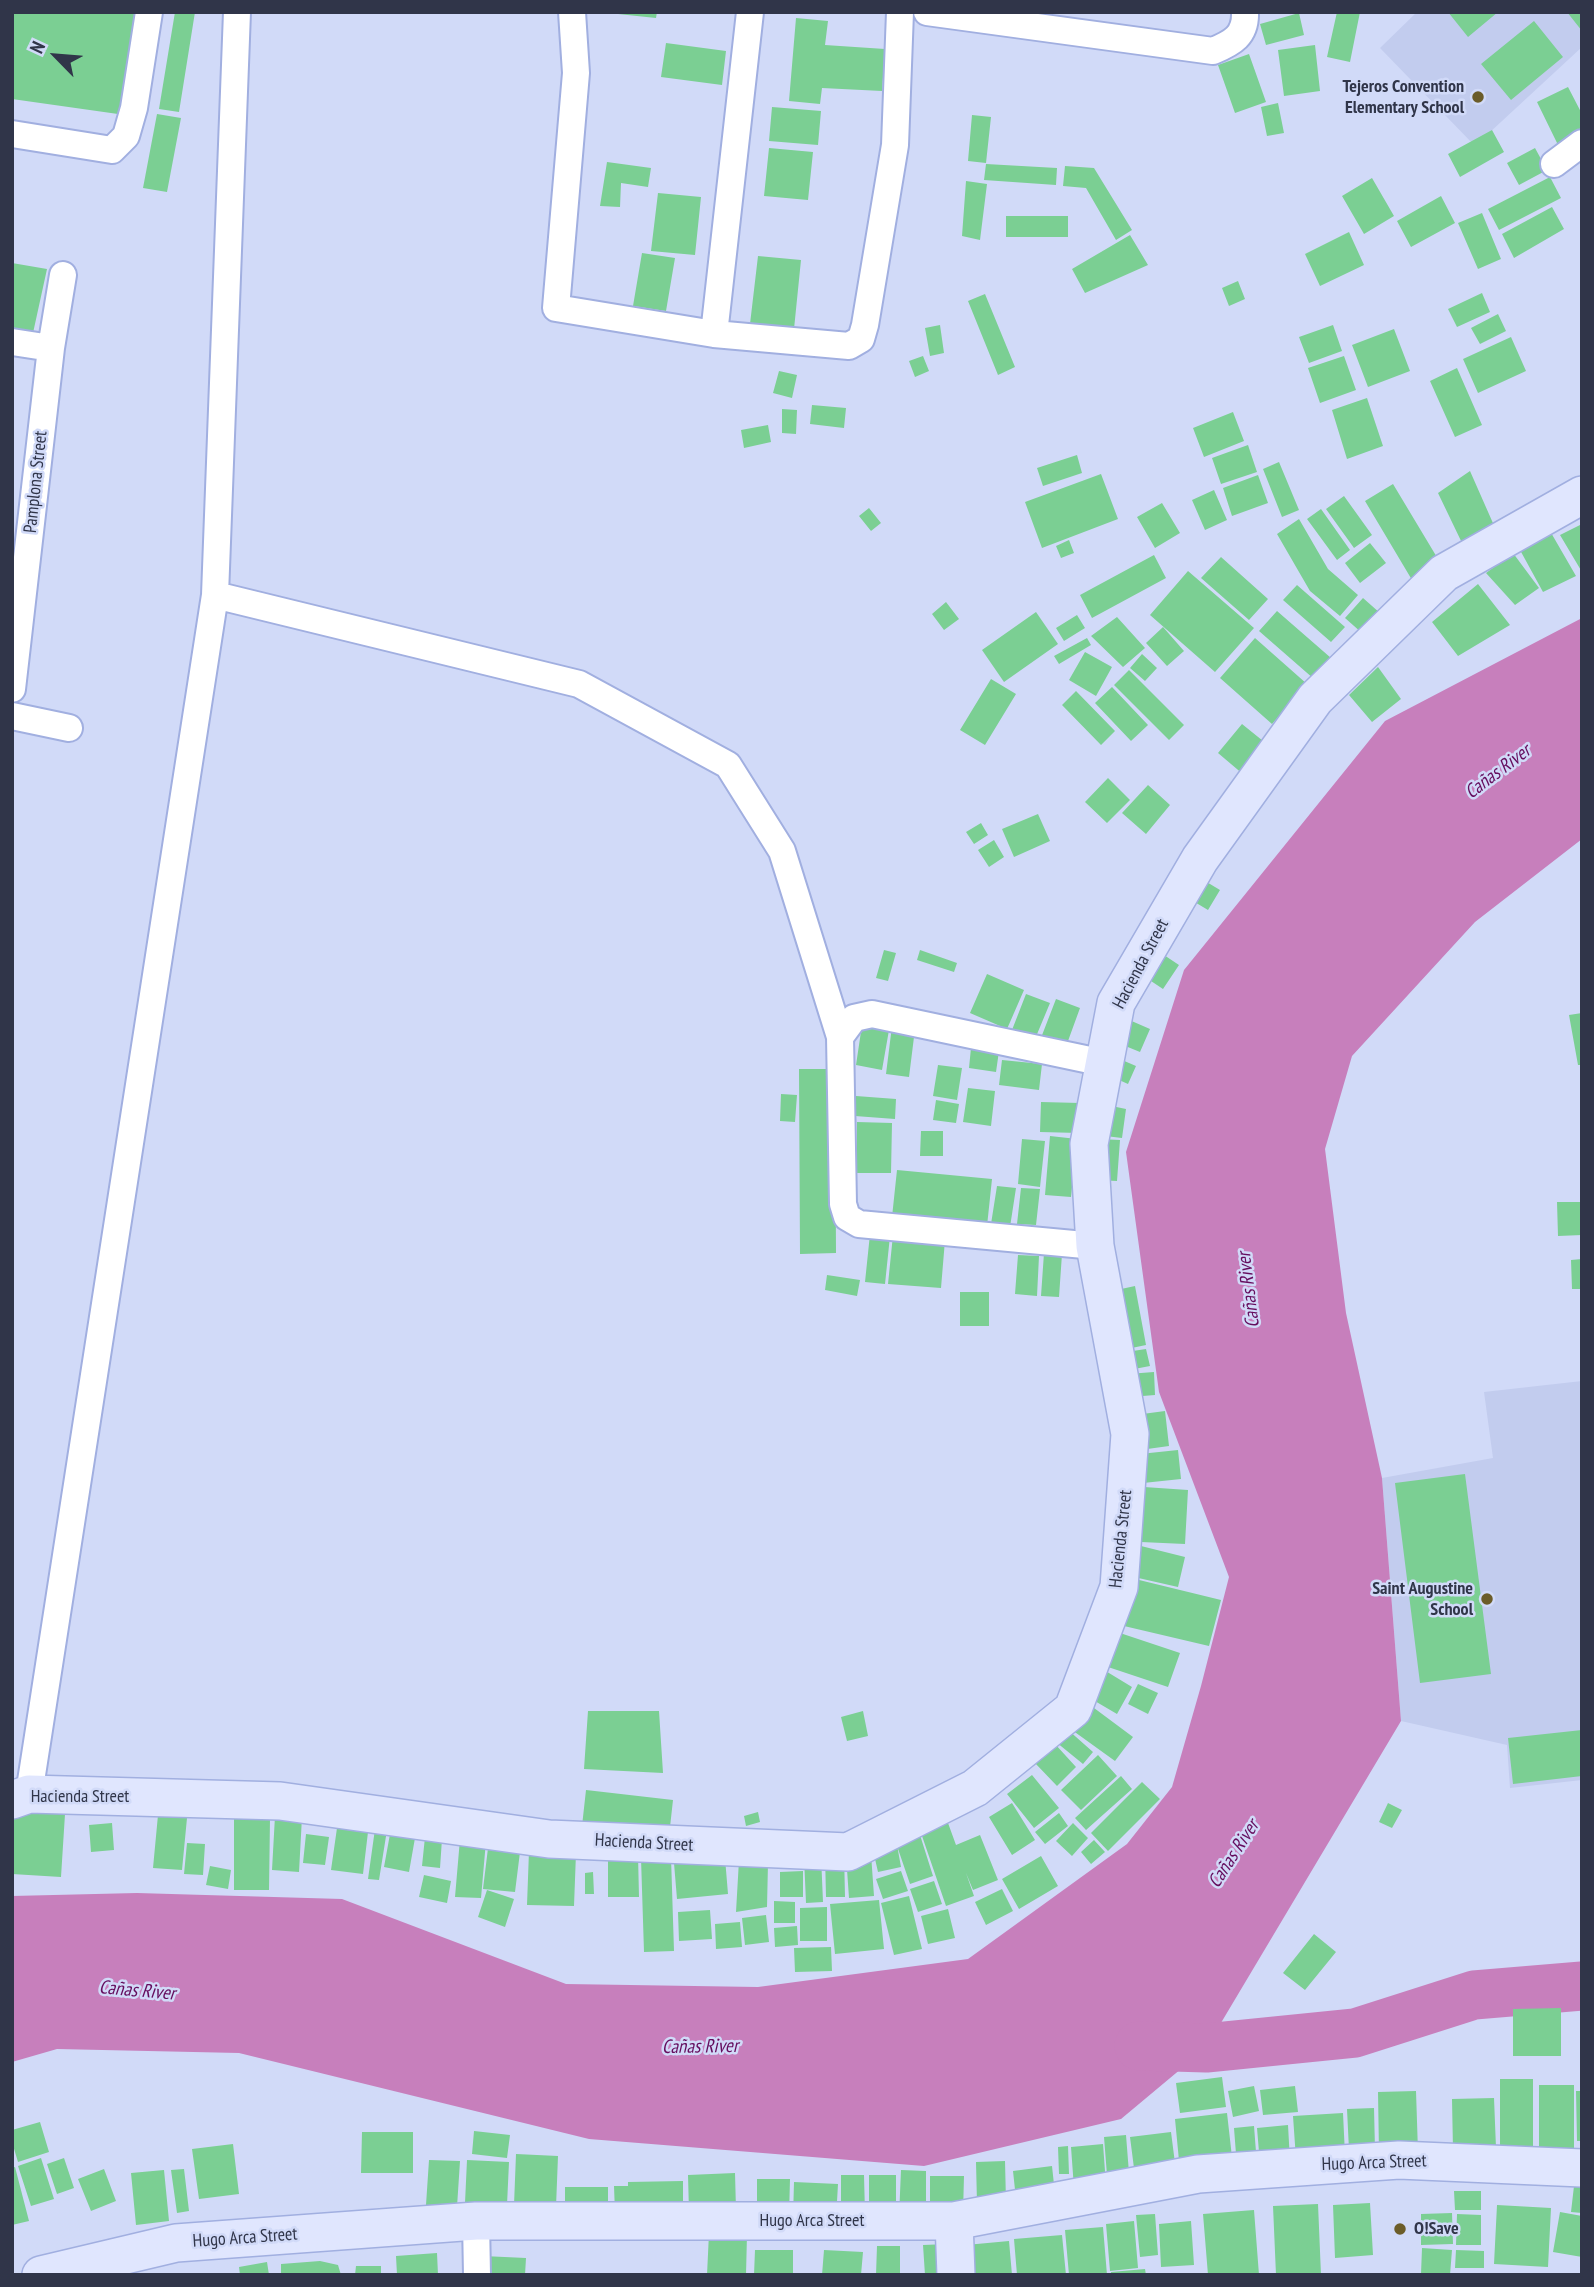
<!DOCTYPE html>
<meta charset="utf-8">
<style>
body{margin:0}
#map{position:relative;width:1594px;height:2287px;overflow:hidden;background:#d1daf8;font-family:"PT Sans Narrow",sans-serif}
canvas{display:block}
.frame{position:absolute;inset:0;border:14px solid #303549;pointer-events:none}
.north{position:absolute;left:21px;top:21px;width:70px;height:70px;-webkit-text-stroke:5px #d1daf8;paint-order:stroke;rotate:295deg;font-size:19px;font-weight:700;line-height:28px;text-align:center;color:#303549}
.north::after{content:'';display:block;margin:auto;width:24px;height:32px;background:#303549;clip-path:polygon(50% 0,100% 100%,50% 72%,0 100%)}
</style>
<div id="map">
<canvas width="1594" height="2287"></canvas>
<div class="frame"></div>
<div class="north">N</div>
</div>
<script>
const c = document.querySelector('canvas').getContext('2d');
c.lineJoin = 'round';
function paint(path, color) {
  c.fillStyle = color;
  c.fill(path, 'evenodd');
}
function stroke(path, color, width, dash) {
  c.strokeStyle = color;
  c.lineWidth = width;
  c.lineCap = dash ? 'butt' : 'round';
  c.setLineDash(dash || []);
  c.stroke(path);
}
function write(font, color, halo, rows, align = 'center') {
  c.font = font + ' "PT Sans Narrow",sans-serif';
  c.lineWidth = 5;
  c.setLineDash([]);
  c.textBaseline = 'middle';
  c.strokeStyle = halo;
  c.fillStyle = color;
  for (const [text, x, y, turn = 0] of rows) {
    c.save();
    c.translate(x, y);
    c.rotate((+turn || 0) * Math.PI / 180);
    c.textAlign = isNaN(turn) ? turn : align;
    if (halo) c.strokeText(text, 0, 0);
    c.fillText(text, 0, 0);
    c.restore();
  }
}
const built = new Path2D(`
 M1417,12H1582V47L1475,146L1380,48Z
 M1582,1381V1780L1510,1788L1507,1745L1401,1721L1382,1478L1493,1458L1484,1392Z`);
const water = new Path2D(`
 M1582,618V839L1475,922L1352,1056L1325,1149L1346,1313L1382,1478L1401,1721L1206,2048L1121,2119L924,2166L589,2139L239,2053L57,2049L12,2062V1896L137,1893L342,1899L566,1984L758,1987L968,1959L1127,1844L1172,1787L1201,1686L1229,1577L1159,1392L1126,1152L1184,970L1385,721Z`);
const river = new Path2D(`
 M1139,2046L1206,2048L1355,2033L1474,1995L1582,1986`);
const building = new Path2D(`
 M12,12H139L125,115L12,99Z
 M175,12H195L179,112L159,109Z
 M619,12H657L656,18L618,14Z
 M1337,12H1360L1350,62L1327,57Z
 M1448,12H1498L1468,37Z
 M1567,12H1582V31Z
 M1299,13L1304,35L1266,45L1260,24Z
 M796,18L828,21L825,45L885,49L882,91L822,88L820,104L789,101Z
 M1534,21L1563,57L1511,100L1481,64Z
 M666,43L726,51L722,85L661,77Z
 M1315,45L1320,91L1284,96L1278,50Z
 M1249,54L1266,102L1235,113L1218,65Z
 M1568,87L1582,114V136L1559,147L1537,102Z
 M1278,103L1284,133L1267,136L1261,107Z
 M772,107L821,111L818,145L769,141Z
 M157,114L181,118L167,192L143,188Z
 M972,115L991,117L986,163L968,161Z
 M1492,130L1504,152L1460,177L1448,154Z
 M769,148L813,152L808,200L764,196Z
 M1535,148L1547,170L1519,185L1507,163Z
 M607,162L651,168L648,187L621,183L620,207L600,206Z
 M986,164L1057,168L1056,185L984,180Z
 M1065,166L1094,168L1132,230L1116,240L1086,188L1063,186Z
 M1550,177L1561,198L1499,230L1488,209Z
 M1372,178L1394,216L1364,234L1342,196Z
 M966,181L987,184L980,240L962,236Z
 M658,193L701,197L695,255L651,251Z
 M1441,196L1455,223L1411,247L1397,221Z
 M1552,207L1564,229L1514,258L1502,234Z
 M1482,213L1501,259L1478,269L1458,223Z
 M1006,216H1068V237H1006Z
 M1349,232L1364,265L1320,286L1305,254Z
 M1130,235L1148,265L1085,293L1072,269Z
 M642,253L675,258L666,311L633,306Z
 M758,256L801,260L794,329L750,324Z
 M12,263L47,269L33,333L12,329Z
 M1238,281L1245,299L1229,306L1222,288Z
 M1482,293L1490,312L1457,327L1448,309Z
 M985,294L1015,367L998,375L968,301Z
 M1498,314L1506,331L1480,344L1471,328Z
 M940,325L944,353L930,356L925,328Z
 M1333,325L1342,351L1309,363L1299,337Z
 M1394,329L1410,371L1368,387L1352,345Z
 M1511,337L1526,371L1478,393L1463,359Z
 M923,356L929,371L915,377L909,361Z
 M1344,356L1356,390L1320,403L1308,368Z
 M1457,368L1482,425L1455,437L1430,381Z
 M779,371L797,375L792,398L773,393Z
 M1367,398L1383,446L1347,459L1332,410Z
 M812,405L846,408L844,428L810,424Z
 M782,409L797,410L796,434L782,433Z
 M1233,412L1244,441L1204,457L1193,428Z
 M768,425L771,442L744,448L741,430Z
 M1248,445L1257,472L1221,484L1212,458Z
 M1077,455L1082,473L1043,486L1037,468Z
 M1279,462L1299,510L1282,517L1263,469Z
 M1470,471L1496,530L1463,545L1438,493Z
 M1101,474L1118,519L1042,548L1025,502Z
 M1258,475L1268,503L1232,516L1223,488Z
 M1393,484L1444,569L1415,585L1365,501Z
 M1214,490L1227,520L1205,530L1192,500Z
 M1344,496L1372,535L1354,548L1326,509Z
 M1162,503L1180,533L1155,548L1137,517Z
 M869,508L881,523L871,531L859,516Z
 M1321,509L1350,550L1337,560L1307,519Z
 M1299,519L1328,569L1358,595L1340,616L1310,591L1277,534Z
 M1582,524V572L1560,535Z
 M1550,531L1576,576L1543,592L1520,550Z
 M1069,540L1074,553L1061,558L1056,546Z
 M1370,543L1386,563L1360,583L1345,563Z
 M1513,553L1539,588L1515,605L1486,573Z
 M1154,555L1166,578L1092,618L1080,595Z
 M1221,557L1268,599L1249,620L1201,578Z
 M1188,571L1254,628L1215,672L1150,615Z
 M1478,584L1510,625L1458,656L1432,622Z
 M1297,585L1345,627L1331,642L1283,600Z
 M1363,598L1389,621L1371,641L1345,618Z
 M946,602L959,619L944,630L932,614Z
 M1277,611L1331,658L1314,679L1259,631Z
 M1036,612L1058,644L1004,682L982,650Z
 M1077,615L1085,628L1064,641L1056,628Z
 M1117,617L1145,648L1123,667L1091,636Z
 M1163,627L1184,651L1167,666L1146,643Z
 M1087,638L1091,645L1059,664L1054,656Z
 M1255,638L1307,684L1272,724L1220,678Z
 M1085,652L1112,667L1096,696L1069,680Z
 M1142,654L1157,668L1145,681L1130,668Z
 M1378,667L1401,699L1372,722L1349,695Z
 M1129,670L1184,725L1169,740L1114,685Z
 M991,679L1016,694L985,745L960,730Z
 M1112,687L1148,725L1131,741L1095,703Z
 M1076,691L1115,731L1101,745L1062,705Z
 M1242,724L1268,745L1244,775L1218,753Z
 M1108,778L1130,800L1107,823L1085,802Z
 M1148,785L1170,805L1146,834L1122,813Z
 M1038,814L1050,841L1014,857L1002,829Z
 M981,823L988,835L974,844L966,832Z
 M994,840L1004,857L989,867L978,850Z
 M1205,881L1220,890L1208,910L1193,901Z
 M884,950L896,953L888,981L876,978Z
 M920,950L957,963L954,972L917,960Z
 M1158,951L1179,965L1163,989L1142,975Z
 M987,974L1024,990L1007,1029L970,1013Z
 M1026,994L1050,1003L1035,1039L1012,1030Z
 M1056,999L1080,1008L1064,1052L1039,1043Z
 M1582,1013V1065H1578L1569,1015Z
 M1127,1019L1150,1029L1140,1052L1118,1043Z
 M862,1025L889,1030L882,1070L856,1065Z
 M892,1026L915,1029L909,1077L886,1074Z
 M971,1048L999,1051L996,1072L969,1068Z
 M1115,1057L1136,1066L1128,1084L1108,1075Z
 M1002,1060L1042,1064L1039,1090L999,1085Z
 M938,1065L962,1068L957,1100L933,1096Z
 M799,1069H835L836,1253L800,1254Z
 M968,1088L995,1091L991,1126L963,1122Z
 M781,1094L797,1095L795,1122L780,1121Z
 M856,1096L896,1099L895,1119L855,1116Z
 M936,1100L959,1104L956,1123L933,1120Z
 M1041,1102L1080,1103L1079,1133L1040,1132Z
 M1102,1104L1126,1109L1122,1138L1097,1135Z
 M857,1122L892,1123L891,1173H857Z
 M921,1131H943V1156H920Z
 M1050,1136L1077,1139L1071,1197L1045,1195Z
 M1022,1139L1045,1141L1040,1187L1018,1184Z
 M1098,1139L1120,1140L1117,1181L1095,1180Z
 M897,1170L992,1179L987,1226L892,1217Z
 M997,1186L1016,1188L1010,1227L991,1224Z
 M1021,1188L1040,1189L1036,1225L1017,1224Z
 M1557,1202H1582V1235L1558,1236Z
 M870,1234L890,1236L885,1284L865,1282Z
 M893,1235L945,1240L941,1288L888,1284Z
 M1044,1253L1062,1254L1059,1297L1041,1296Z
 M1018,1255L1039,1256L1037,1296L1015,1294Z
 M1582,1259V1289H1572L1571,1260Z
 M827,1275L860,1280L857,1296L825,1290Z
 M1135,1286L1146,1345L1122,1350L1112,1291Z
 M960,1292H989V1326H960Z
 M1146,1349L1150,1366L1129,1370L1126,1352Z
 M1154,1372L1155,1395L1130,1397L1128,1374Z
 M1165,1411L1169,1446L1140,1450L1135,1415Z
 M1178,1450L1181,1479L1143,1483L1140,1454Z
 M1465,1474L1491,1674L1420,1683L1395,1483Z
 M1144,1487L1188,1490L1185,1544L1141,1542Z
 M1141,1546L1185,1557L1178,1587L1134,1577Z
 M1135,1579L1221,1600L1209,1646L1124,1626Z
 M1114,1631L1180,1653L1168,1687L1102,1665Z
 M1104,1670L1132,1687L1117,1714L1088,1697Z
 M1138,1684L1158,1693L1148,1714L1128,1704Z
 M1090,1705L1133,1737L1115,1761L1072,1730Z
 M588,1711H659L663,1773L584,1769Z
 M863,1711L868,1736L847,1741L841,1717Z
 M1067,1729L1093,1752L1083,1764L1056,1742Z
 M1582,1730V1776L1513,1784L1508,1738Z
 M1055,1744L1076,1767L1057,1786L1035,1763Z
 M1098,1755L1117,1776L1081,1810L1061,1790Z
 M1032,1775L1059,1808L1034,1828L1007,1794Z
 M1121,1776L1132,1789L1086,1830L1075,1818Z
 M1142,1782L1160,1799L1108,1851L1091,1833Z
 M586,1790L673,1800L669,1836L582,1826Z
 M1012,1803L1035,1840L1012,1855L989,1817Z
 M1388,1803L1402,1810L1392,1828L1379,1822Z
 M13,1811L65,1814L61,1877L12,1874Z
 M758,1812L760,1822L746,1826L744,1816Z
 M1059,1813L1068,1826L1045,1844L1035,1832Z
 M158,1815L187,1818L182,1870L153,1868Z
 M275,1816L302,1817L299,1872L272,1870Z
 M234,1818H270L269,1890H234Z
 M112,1823L114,1850L91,1852L89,1825Z
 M948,1823L956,1845L980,1835L998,1880L973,1890L966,1873L974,1896L946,1906L921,1833Z
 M1073,1823L1088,1838L1072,1856L1056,1841Z
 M337,1828L368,1832L363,1874L331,1870Z
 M375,1829L387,1830L379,1880L368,1879Z
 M306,1834L329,1837L325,1865L303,1863Z
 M390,1834L415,1838L409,1872L384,1867Z
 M920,1835L933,1876L910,1884L896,1843Z
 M425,1837L442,1839L440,1868L422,1866Z
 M460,1839L486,1841L481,1898L455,1897Z
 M489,1840L521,1844L515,1892L483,1889Z
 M1094,1840L1105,1852L1091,1864L1081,1852Z
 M187,1843L205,1844L203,1875L184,1874Z
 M897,1845L901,1867L878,1872L873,1850Z
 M529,1851L576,1853L574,1906L527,1905Z
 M844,1853L845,1897H826L825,1854Z
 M871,1854L874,1896L849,1898L846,1855Z
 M638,1855L639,1897H608V1856Z
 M821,1856L823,1902L806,1903L804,1857Z
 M1041,1856L1058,1886L1019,1909L1002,1879Z
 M671,1857L674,1951L644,1952L641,1858Z
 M725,1858L728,1894L677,1899L674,1863Z
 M739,1860L768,1863L767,1907L736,1912Z
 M210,1866L231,1870L228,1889L206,1885Z
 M803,1871V1897H780V1872Z
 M901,1871L908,1891L883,1899L876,1879Z
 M593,1872L594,1894H585V1873Z
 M424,1875L451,1881L447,1903L419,1897Z
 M934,1881L942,1904L918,1912L910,1889Z
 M1002,1889L1013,1911L986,1925L975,1902Z
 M487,1890L514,1899L505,1927L478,1917Z
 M909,1896L922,1949L894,1955L881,1903Z
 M879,1900L884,1949L835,1954L830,1904Z
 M774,1901L795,1902V1923H774Z
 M827,1907V1941H800V1908Z
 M948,1909L955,1938L928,1944L921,1916Z
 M710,1910L712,1939L679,1941L678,1912Z
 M766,1915L769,1942L745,1945L742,1918Z
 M740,1922L742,1947L716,1949L715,1924Z
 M797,1926L798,1945L775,1947L774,1928Z
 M1314,1934L1336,1952L1305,1990L1283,1973Z
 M831,1947L832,1971L795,1972L794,1948Z
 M1561,2008V2056H1513V2009Z
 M1222,2077L1226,2107L1180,2113L1176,2083Z
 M1500,2079H1533V2150L1500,2151Z
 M1539,2085H1574V2151H1539Z
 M1254,2086L1259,2111L1233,2117L1228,2091Z
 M1295,2086L1298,2112L1263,2115L1260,2090Z
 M1416,2091L1418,2152L1379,2153L1378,2092Z
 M1576,2091H1582V2141H1577Z
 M1494,2098L1496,2148L1453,2150L1452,2099Z
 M1374,2108L1375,2150H1349L1347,2109Z
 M1227,2113L1233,2166L1180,2171L1175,2119Z
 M1343,2113L1345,2155L1296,2159L1293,2116Z
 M40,2122L49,2152L18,2162L12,2142V2130Z
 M1288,2125L1290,2161L1260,2164L1257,2128Z
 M1254,2126L1257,2165L1237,2167L1234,2128Z
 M474,2131L510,2135L507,2158L472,2154Z
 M362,2132H413V2173H361Z
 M1171,2132L1176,2171L1135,2176L1130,2137Z
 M1126,2135L1129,2173L1107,2175L1104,2137Z
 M233,2144L239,2194L199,2199L192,2149Z
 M1103,2144L1106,2185L1074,2188L1071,2147Z
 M1068,2146L1069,2174H1059L1058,2147Z
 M516,2154L558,2156L556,2207L514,2205Z
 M41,2158L54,2199L31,2206L18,2166Z
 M64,2158L74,2188L57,2194L47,2164Z
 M429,2160L460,2161L457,2207L426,2205Z
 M467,2160L509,2162L507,2205L465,2203Z
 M1005,2161L1006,2202L977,2203L976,2162Z
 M1052,2166L1055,2194L1016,2199L1013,2171Z
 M15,2167L29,2221L12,2225V2168Z
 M104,2169L116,2201L91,2211L78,2179Z
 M184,2169L189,2211L177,2213L171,2170Z
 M164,2170L169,2221L136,2225L131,2173Z
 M901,2170L926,2171V2218L899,2217Z
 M735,2173L736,2210L689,2212L688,2175Z
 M841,2175H864L865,2214L841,2215Z
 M869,2175H896V2217H869Z
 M930,2176H964L963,2213H930Z
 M757,2179H790L789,2216L757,2217Z
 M683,2181V2215L615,2213L614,2186H628V2182Z
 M794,2182L838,2184L836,2219L793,2218Z
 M1574,2186L1582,2187V2213L1571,2212Z
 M565,2187H608V2210L565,2211Z
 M1454,2191H1481V2210H1455Z
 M1370,2203L1373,2255L1335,2258L1333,2205Z
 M1318,2204L1321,2275H1276L1273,2206Z
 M1497,2205L1551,2208L1548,2267L1494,2264Z
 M1254,2210L1259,2275H1208L1203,2214Z
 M1560,2212L1582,2216V2257L1553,2252Z
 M1452,2213L1453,2244L1421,2245V2214Z
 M1155,2214L1158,2255L1140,2257L1136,2215Z
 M1457,2214L1481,2215V2245H1456Z
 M1134,2221L1138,2268L1110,2271L1106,2224Z
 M1191,2221L1194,2265L1161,2267L1159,2224Z
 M1103,2227L1107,2275H1069L1065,2230Z
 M709,2233L747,2234L746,2275H707Z
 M1062,2235L1066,2275H1017L1014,2239Z
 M1009,2241L1012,2275H968L966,2245Z
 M948,2244L951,2275H925L923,2245Z
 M877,2246H900V2275H876Z
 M1422,2248L1452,2250L1450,2275L1421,2274Z
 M755,2250H793V2275H754Z
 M824,2250L863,2252L861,2275H822Z
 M1456,2250L1484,2251V2268H1455Z
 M437,2253L438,2275H397L396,2256Z
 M483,2256L526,2258L525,2275H482Z
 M320,2261L338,2265L341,2275H281V2264Z
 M267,2262L269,2275H240L239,2267Z
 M356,2266H381V2275H355Z
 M1145,2269L1146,2275H1111V2272Z`);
const street = new Path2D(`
 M572,12L576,73L556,308L714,334L849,346L861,339L865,325L895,145L900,12
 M927,12L1213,51C1232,43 1246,36 1245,12
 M12,134L112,150L126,136L134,108L149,12
 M1554,164L1582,143
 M714,334L750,12
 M12,342L51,348
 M215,595L579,684L728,765L782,851L840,1037
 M12,689L51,348L63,275
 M12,716L69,728
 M1095,1246L859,1224L847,1217L843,1204L840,1037L854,1018L872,1014L1104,1063
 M29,1794L215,595L237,12
 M476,2221L477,2275`);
const secondary = new Path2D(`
 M12,1800L29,1794L280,1801L549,1839L848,1852L975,1788L1073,1709L1119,1587L1130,1434L1095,1246L1089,1144L1116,1003L1200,859L1315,699L1444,573L1582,495
 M954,2221L956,2275
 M41,2275L176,2243L476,2221H954L1198,2174L1399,2160L1582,2168`);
const markers = [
 [1478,97,7,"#6b5c29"],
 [1487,1599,7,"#6b5c29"],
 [1400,2229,7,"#6b5c29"]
];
const poiNames = [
 ["Tejeros Convention",1464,87],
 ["Elementary School",1464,108],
 ["Saint Augustine",1473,1589],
 ["School",1473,1610],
 ["O!Save",1414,2229,"left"]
];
const streetNames = [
 ["Pamplona Street",36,482,-84],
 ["Hacienda Street",1141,964,-62],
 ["Hacienda Street",1121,1539,-84],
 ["Hacienda Street",80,1797],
 ["Hacienda Street",644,1843,3],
 ["Hugo Arca Street",1374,2163,-2],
 ["Hugo Arca Street",812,2221],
 ["Hugo Arca Street",245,2238,-4]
];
const waterNames = [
 ["Cañas River",1498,772,-37],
 ["Cañas River",1249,1290,-97],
 ["Cañas River",1234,1854,-57],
 ["Cañas River",137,1991,5],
 ["Cañas River",700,2047,-1]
];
paint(built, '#c2ccee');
paint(water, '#c77fbc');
stroke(river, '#c77fbc', 49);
paint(building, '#7bcf93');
stroke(street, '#a1afe0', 30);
stroke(secondary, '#a1afe0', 40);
stroke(street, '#fff', 26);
stroke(secondary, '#e0e6fe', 37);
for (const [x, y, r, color] of markers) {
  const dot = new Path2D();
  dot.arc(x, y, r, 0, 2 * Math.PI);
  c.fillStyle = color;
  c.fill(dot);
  stroke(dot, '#d1daf8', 2.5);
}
write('bold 18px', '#303549', '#d1daf8', poiNames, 'right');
write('18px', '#303549', '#d1daf8', streetNames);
write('italic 19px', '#650d5e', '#d1daf8', waterNames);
</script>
